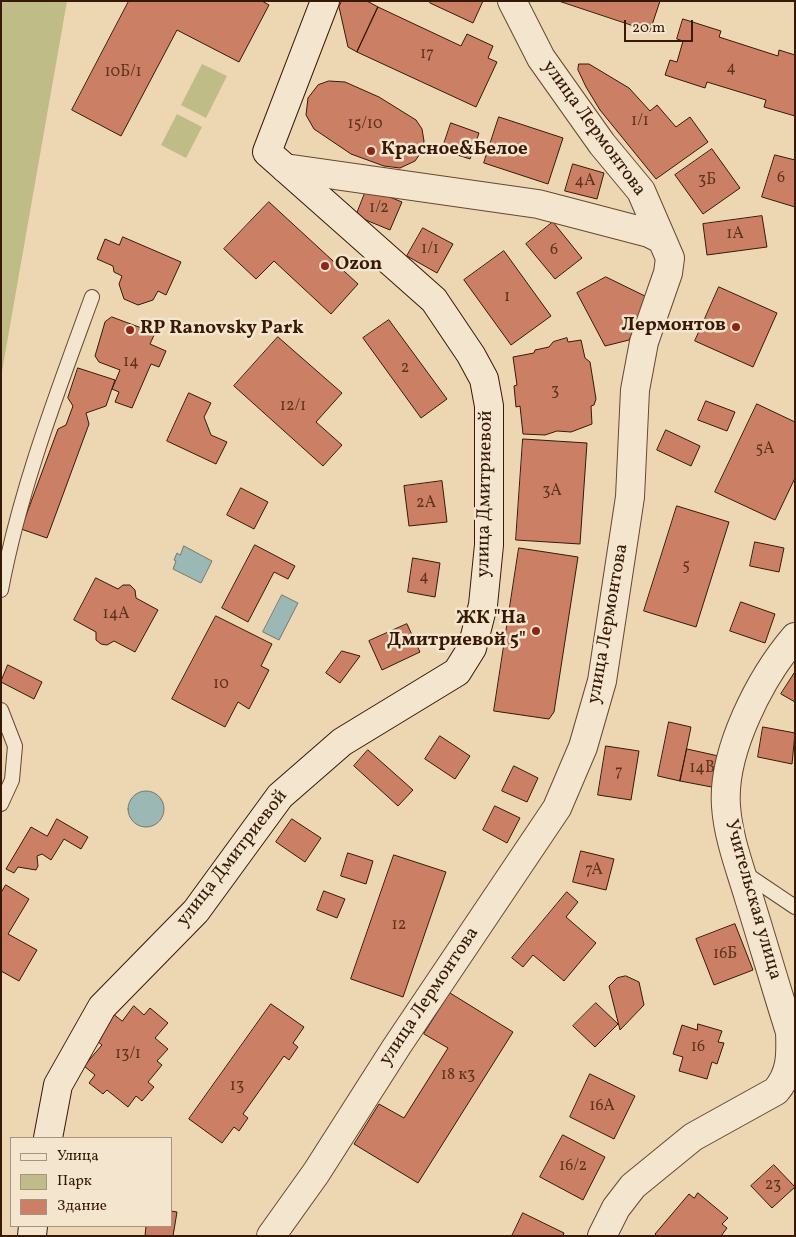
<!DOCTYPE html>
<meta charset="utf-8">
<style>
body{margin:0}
#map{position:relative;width:796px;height:1237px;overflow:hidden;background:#edd7b3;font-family:Vollkorn,serif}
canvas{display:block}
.frame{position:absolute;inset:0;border:2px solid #381905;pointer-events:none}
.legend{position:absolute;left:10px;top:1137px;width:162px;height:90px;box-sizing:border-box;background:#f3e5ce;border:1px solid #a8937e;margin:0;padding:6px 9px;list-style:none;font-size:15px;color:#381905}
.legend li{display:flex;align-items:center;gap:10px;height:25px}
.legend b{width:25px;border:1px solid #a8937e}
.scale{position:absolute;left:624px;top:20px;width:69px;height:22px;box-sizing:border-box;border:2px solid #381905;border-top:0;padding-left:6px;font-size:15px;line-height:18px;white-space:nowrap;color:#381905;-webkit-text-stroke:4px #f3e5ce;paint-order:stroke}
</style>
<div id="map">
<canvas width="796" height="1237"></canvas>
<div class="frame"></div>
<ul class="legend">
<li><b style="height:6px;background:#f3e5ce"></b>Улица</li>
<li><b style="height:14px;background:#bfbc88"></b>Парк</li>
<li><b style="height:14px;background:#cb8065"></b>Здание</li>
</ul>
<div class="scale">20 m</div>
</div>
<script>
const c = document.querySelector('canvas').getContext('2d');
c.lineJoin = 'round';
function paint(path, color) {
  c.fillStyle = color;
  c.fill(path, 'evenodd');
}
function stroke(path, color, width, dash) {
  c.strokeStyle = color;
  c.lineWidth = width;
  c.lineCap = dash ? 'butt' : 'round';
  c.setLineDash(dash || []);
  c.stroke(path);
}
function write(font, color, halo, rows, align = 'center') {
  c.font = font + ' Vollkorn,serif';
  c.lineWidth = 5;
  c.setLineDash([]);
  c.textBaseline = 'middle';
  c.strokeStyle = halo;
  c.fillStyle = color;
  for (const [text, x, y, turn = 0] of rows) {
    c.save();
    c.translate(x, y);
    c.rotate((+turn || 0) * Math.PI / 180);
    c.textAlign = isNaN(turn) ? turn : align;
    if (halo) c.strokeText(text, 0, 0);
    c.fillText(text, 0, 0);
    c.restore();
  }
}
const green = new Path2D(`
 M1,1H67L1,377Z
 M202,64L227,76L206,118L181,105Z
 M177,114L202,127L186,158L161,145Z`);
const water = new Path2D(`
 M184,546L212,561L201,583L173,569L176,561L174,560L177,553L180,555Z
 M282,595L298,603L279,640L263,632Z
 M128 809a18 18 0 1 1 36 0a18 18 0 1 1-36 0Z`);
const building = new Path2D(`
 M129,1H262L269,5L239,62L177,30L121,136L72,110Z
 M342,1H367L378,7L357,52L348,47L339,7Z
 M431,1H483L473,23L430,3Z
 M559,1H660L650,31Z
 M378,7L461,46L467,34L493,46L488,58L497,62L476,107L357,52Z
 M683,19L721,31L719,37L778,56L779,50L795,55V116L764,107L766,100L707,82L705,88L665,75L670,60L677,62L683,41L677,39Z
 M579,64H589L629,88L650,111L657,105L676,127L690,117L708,142L656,179L600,110L586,87L578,70Z
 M329,81L345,82L379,97L416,120L422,129L424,141L422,151L415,161L400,168L384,166L351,154L314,129L306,115L308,98L318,85Z
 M499,117L563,138L548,184L484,163Z
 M451,123L479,133L470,159L442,150Z
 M712,149L740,188L703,214L675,175Z
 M775,155L795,160V207L762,197Z
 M573,164L604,173L597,199L565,191Z
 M367,188L402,202L390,230L356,216Z
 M269,202L358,284L331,314L274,261L256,279L224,249Z
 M762,216L767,247L707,255L703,224Z
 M553,222L582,258L555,279L526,244Z
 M423,228L453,244L437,273L407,256Z
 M123,237L181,262L166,295L158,291L153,300L138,305L124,299L119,284L122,276L114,272L113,266L97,259L105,239L119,245Z
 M504,251L551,316L511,345L464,280Z
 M606,277L649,298L629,340L605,346L577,293Z
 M719,287L777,313L753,367L695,341Z
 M112,317L155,333L150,344L166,351L159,367L151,364L132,408L115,402L119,392L112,389L120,370L99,362L95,356L105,322Z
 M389,320L447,399L421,418L363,338Z
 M278,337L342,393L316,422L342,445L323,466L234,386Z
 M567,338L568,342L581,340L585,358L590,362L596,399L594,405L591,406L592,424L571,432L557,431L545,435L523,434L520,406L516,407L514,386L517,385L513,357L534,353L535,350L549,347L553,342Z
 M78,368L115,380L106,406L86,413L89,424L47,538L21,529L58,429L66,425L73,406L68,398Z
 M189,393L211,403L204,417L211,435L227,442L216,464L167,441Z
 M706,401L735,412L727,431L698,420Z
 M757,404L795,422V478L775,520L715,492Z
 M666,430L700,446L691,466L657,450Z
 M523,439L587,443L580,544L516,540Z
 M442,481L447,522L409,526L404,486Z
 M241,488L268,502L254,529L227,515Z
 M677,506L729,522L696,627L644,611Z
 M755,542L784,548L779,572L750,566Z
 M255,545L295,566L288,579L274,572L248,622L222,608Z
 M519,548L578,557L554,712L549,719L494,711Z
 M413,558L440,563L435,597L408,592Z
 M96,578L118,589L123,585H130L135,590L136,598L158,610L135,652L114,641L107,645L101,644L96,640V632L74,620Z
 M741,602L775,614L765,643L730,631Z
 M216,616L272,644L261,666L269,670L249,709L238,702L225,727L172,699Z
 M407,624L420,652L382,670L369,641Z
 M342,651L360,656L340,683L326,673Z
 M8,665L42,682L34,699L1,682Z
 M795,672V702L781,694Z
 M669,722L691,727L680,781L658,776Z
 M763,727L795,733L792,764L758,757Z
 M440,736L470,756L455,779L425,759Z
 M606,746L639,751L631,800L598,795Z
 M687,749L723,757L717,788L680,781Z
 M368,750L413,790L398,806L354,766Z
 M514,766L538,778L527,802L502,791Z
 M495,806L520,818L507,843L483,830Z
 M57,819L88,837L81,849L64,839L51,860L42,854L37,856L38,866L36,870L18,867L14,873L6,869L31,827L47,836Z
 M292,819L321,838L305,862L276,842Z
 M581,851L614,859L606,890L573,882Z
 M348,853L373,861L366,884L341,876Z
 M394,855L446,872L403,997L351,979Z
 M6,885L29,899L8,934L37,950L19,981L1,971V893Z
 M324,891L345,899L337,918L317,910Z
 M567,892L578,902L566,917L596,943L564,981L533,955L523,967L512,958Z
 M735,924L753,970L714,985L696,939Z
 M626,976L639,982L644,1005L620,1030L609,986L617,978Z
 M450,993L513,1032L418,1183L354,1144L379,1104L404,1118L448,1048L424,1034Z
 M596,1003L618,1024L595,1047L573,1026Z
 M271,1004L304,1027L293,1043L298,1047L289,1060L284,1056L243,1114L248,1118L239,1131L234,1127L222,1143L189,1119Z
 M134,1006L144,1015L150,1008L168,1023L155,1038L168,1049L157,1061L162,1065L148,1082L154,1087L142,1101L136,1096L128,1107L107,1090L103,1094L89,1083L95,1075L84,1066L102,1045L92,1037L112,1013L122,1021Z
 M698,1024L722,1031L718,1042L724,1043L717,1064L712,1062L707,1079L679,1071L683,1057L673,1054L682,1025L697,1030Z
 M590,1074L635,1096L614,1139L570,1117Z
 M563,1135L605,1157L583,1200L540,1177Z
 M774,1165L795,1187L772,1208L751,1186Z
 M698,1193L728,1218L722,1224L727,1228L721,1236H657L655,1234L689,1194L694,1198Z
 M171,1211L177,1212L173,1236H145L146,1226H171Z
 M523,1213L564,1233L563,1236H512Z`);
const lane = new Path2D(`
 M1,590C20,489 57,393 92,297
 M1,710L15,746L12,780L1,804
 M743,872L795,907`);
const street = new Path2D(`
 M285,168L538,204L649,233L661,239
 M271,1236L316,1173L397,1046L557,808L583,747L602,681L630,497L635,390L644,342L668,273L670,258L641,191L602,144L541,58L512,1
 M602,1236L616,1208L633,1186L693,1137L776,1091C791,1073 791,1056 790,1032C776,988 763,943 749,898C740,868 728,837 726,806C722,752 760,678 795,637`);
const secondary = new Path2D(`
 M48,1138L58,1085L102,1007L196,911L280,796L342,742L457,672L472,648L483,605L489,545V406L484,379L471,355L434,300L267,152L325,1
 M32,1236L33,1226`);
const markers = [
 [371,151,5,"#8f2418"],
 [325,266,5,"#8f2418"],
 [736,327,5,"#8f2418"],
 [130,330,5,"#8f2418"],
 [536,631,5,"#8f2418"]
];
const numberNames = [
 ["17",427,55],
 ["4",731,69],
 ["10Б/1",123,73],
 ["1/1",640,122],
 ["15/10",365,125],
 ["6",781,179],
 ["3Б",707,181],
 ["4А",585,182],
 ["1/2",379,209],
 ["1А",735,235],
 ["1/1",430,250],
 ["6",554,251],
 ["1",507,298],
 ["14",131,363],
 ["2",405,369],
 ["3",555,392],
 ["12/1",293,407],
 ["5А",765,450],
 ["3А",552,492],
 ["2А",426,504],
 ["5",686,567],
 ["4",424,578],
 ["14А",116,615],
 ["10",221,685],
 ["14В",702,769],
 ["7",619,773],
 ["7А",594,871],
 ["12",399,926],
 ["16Б",725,955],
 ["16",698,1048],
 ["13/1",128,1055],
 ["18 к3",458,1076],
 ["13",237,1087],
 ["16А",602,1107],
 ["16/2",573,1167],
 ["23",773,1186]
];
const streetNames = [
 ["улица Лермонтова",593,129,54],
 ["улица Дмитриевой",486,494,-89],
 ["улица Лермонтова",609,624,-80],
 ["улица Дмитриевой",233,859,-52],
 ["Учительская улица",752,900,74],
 ["улица Лермонтова",430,997,-56]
];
const poiNames = [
 ["Красное&Белое",381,151],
 ["Ozon",335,266],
 ["Лермонтов",726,327,"right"],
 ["RP Ranovsky Park",140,330],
 ["ЖК \"На",526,620,"right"],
 ["Дмитриевой 5\"",526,642,"right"]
];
paint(green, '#bfbc88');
paint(water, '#9bb8b4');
stroke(water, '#73786e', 1);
paint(building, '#cb8065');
stroke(building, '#381905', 1);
stroke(lane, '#654830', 16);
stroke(street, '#654830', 30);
stroke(secondary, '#381905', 30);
stroke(lane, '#f3e5ce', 14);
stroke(street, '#f3e5ce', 28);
stroke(secondary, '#f3e5ce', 28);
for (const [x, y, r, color] of markers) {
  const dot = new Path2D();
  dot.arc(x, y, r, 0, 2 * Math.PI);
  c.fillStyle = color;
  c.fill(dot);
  stroke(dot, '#f3e5ce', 2);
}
write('16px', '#5d331d', null, numberNames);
write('19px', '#381905', '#f3e5ce', streetNames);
write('bold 19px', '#381905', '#f3e5ce', poiNames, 'left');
</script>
